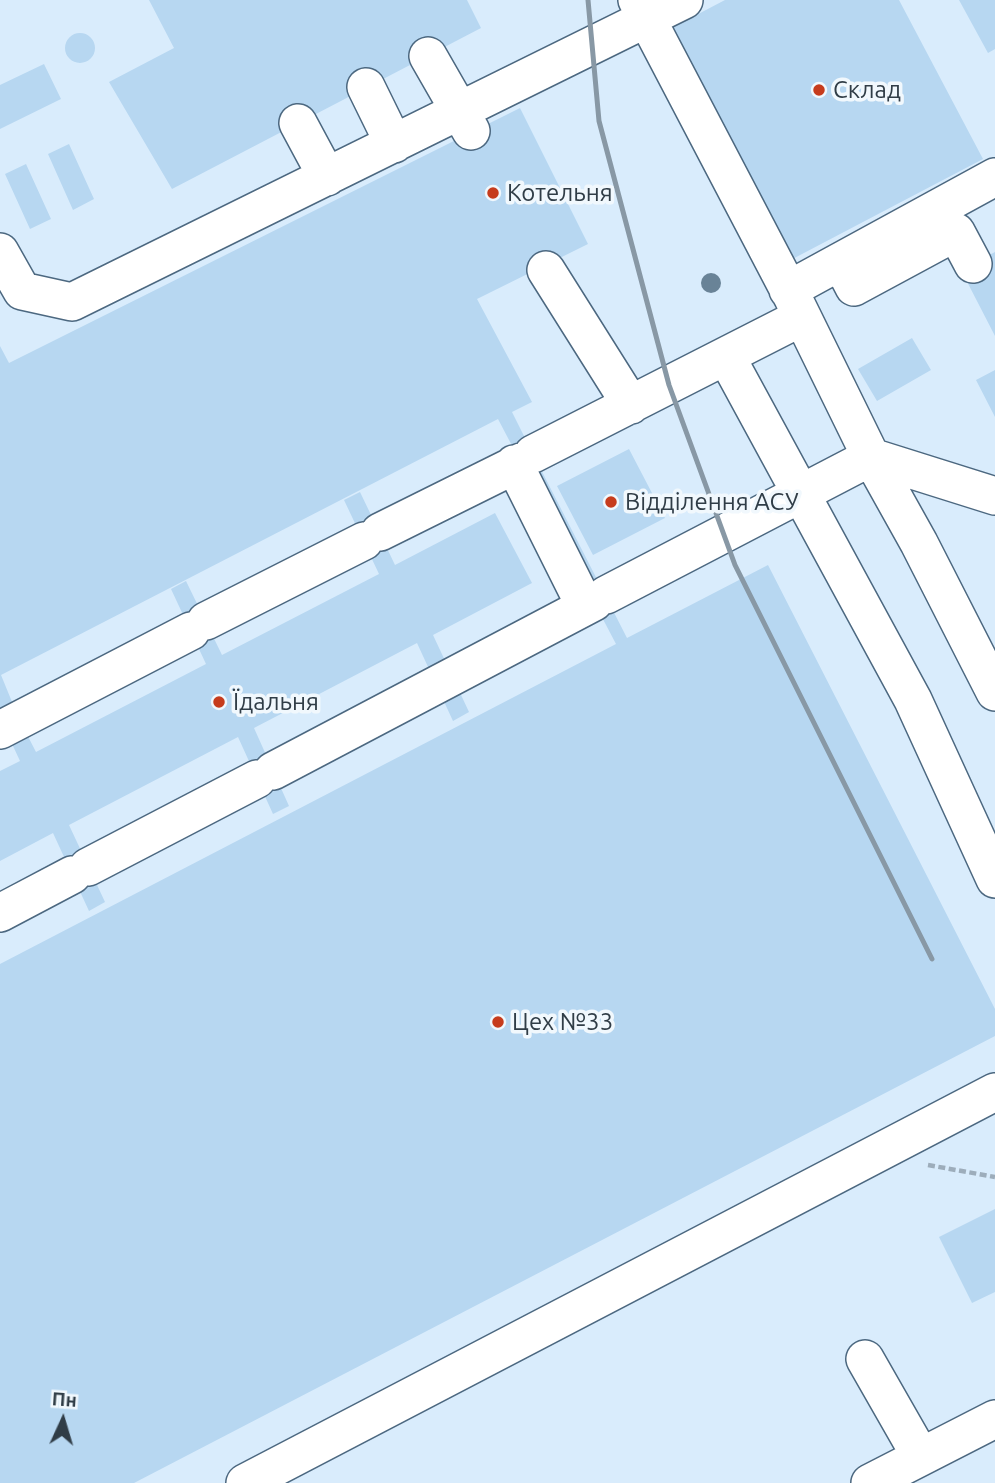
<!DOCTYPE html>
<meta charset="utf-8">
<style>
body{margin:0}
#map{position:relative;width:995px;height:1483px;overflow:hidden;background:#d9ecfc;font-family:Ubuntu,sans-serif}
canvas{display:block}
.north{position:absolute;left:28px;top:1385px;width:70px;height:70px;-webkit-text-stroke:5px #f1f8fd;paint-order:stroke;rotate:4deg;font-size:19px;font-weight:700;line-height:28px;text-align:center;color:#303d47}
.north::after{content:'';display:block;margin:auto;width:24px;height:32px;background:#303d47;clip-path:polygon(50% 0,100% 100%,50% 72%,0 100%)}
</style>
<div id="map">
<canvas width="995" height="1483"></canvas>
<div class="north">Пн</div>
</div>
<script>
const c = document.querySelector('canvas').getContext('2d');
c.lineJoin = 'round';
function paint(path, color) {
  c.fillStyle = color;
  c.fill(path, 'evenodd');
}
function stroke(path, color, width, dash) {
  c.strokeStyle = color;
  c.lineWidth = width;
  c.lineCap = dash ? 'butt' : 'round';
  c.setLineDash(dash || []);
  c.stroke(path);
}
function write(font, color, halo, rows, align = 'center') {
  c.font = font + ' Ubuntu,sans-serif';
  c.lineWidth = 7;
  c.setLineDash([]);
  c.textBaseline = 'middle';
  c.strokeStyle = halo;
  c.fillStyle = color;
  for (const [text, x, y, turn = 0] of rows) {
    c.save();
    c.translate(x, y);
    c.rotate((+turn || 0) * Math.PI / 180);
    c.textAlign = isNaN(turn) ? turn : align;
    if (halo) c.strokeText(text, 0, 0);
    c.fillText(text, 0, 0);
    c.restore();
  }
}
const building = new Path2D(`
 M149,0H467L481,28L172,189L109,82L174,48Z
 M725,0H899L983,159L783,264L662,33Z
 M959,0H995V49L988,53Z
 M65 48a15 15 0 1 1 30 0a15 15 0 1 1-30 0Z
 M44,64L61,99L0,129V85Z
 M520,108L588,244L477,299L532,402L512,412L533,454L627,638L768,565L995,1009V1036L134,1483H0V964L616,644L498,419L1,675L19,719L36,752L206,664L171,589L186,581L222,655L379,574L344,500L360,492L395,565L495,513L532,583L433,635L469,712L453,721L417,643L254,728L289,806L273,814L238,737L69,825L105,902L89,911L53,833L0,861V771L20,761L0,718V346L9,363Z
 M69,144L94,199L73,210L48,154Z
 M26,164L51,219L30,229L5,174Z
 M995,252V336L961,270Z
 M912,338L931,370L877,401L858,369Z
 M995,370V417L976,380Z
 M629,449L665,518L593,555L557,486Z
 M995,1209V1292L972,1303L939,1237Z`);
const path = new Path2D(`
 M928,1165L995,1177`);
const minor = new Path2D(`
 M637,0L793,298L871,457L919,543L995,692
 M428,56L471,131
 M366,87L394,144
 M298,123L327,177
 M0,252L22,291L72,302L684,0
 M841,262L854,287L956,232L973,264
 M546,270L631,405
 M788,290L995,177
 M726,356L913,700L995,879
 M533,454L802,317
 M514,464L585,606
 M380,532L521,462
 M606,595L871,457L995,496
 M206,621L364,541
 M0,730L191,631
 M273,771L594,602
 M88,867L257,779
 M0,913L72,875
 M865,1359L921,1457
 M245,1483L995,1092
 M870,1483L995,1419`);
const rail = new Path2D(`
 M588,0L599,121L669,385L735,565L932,959`);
const trees = [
 [711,283]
];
const markers = [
 [819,90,7,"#c63c1d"],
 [493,193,7,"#c63c1d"],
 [611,502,7,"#c63c1d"],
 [219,702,7,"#c63c1d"],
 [498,1022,7,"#c63c1d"]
];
const poiNames = [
 ["Склад",833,90],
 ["Котельня",507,193],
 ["Відділення АСУ",625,502],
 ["Їдальня",233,702],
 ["Цех №33",512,1022]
];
paint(building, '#b7d7f1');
stroke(minor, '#4c6880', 40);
stroke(path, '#9dadbb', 4.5, [7, 3.5]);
stroke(minor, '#fff', 37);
stroke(rail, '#8898a5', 5);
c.fillStyle = '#698397';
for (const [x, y] of trees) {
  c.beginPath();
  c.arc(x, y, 10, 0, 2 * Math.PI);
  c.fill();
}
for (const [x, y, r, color] of markers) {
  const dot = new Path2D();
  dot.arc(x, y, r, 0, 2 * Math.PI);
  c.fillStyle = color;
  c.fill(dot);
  stroke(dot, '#f1f8fd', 2.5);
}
write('24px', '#303d47', '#f1f8fd', poiNames, 'left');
</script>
